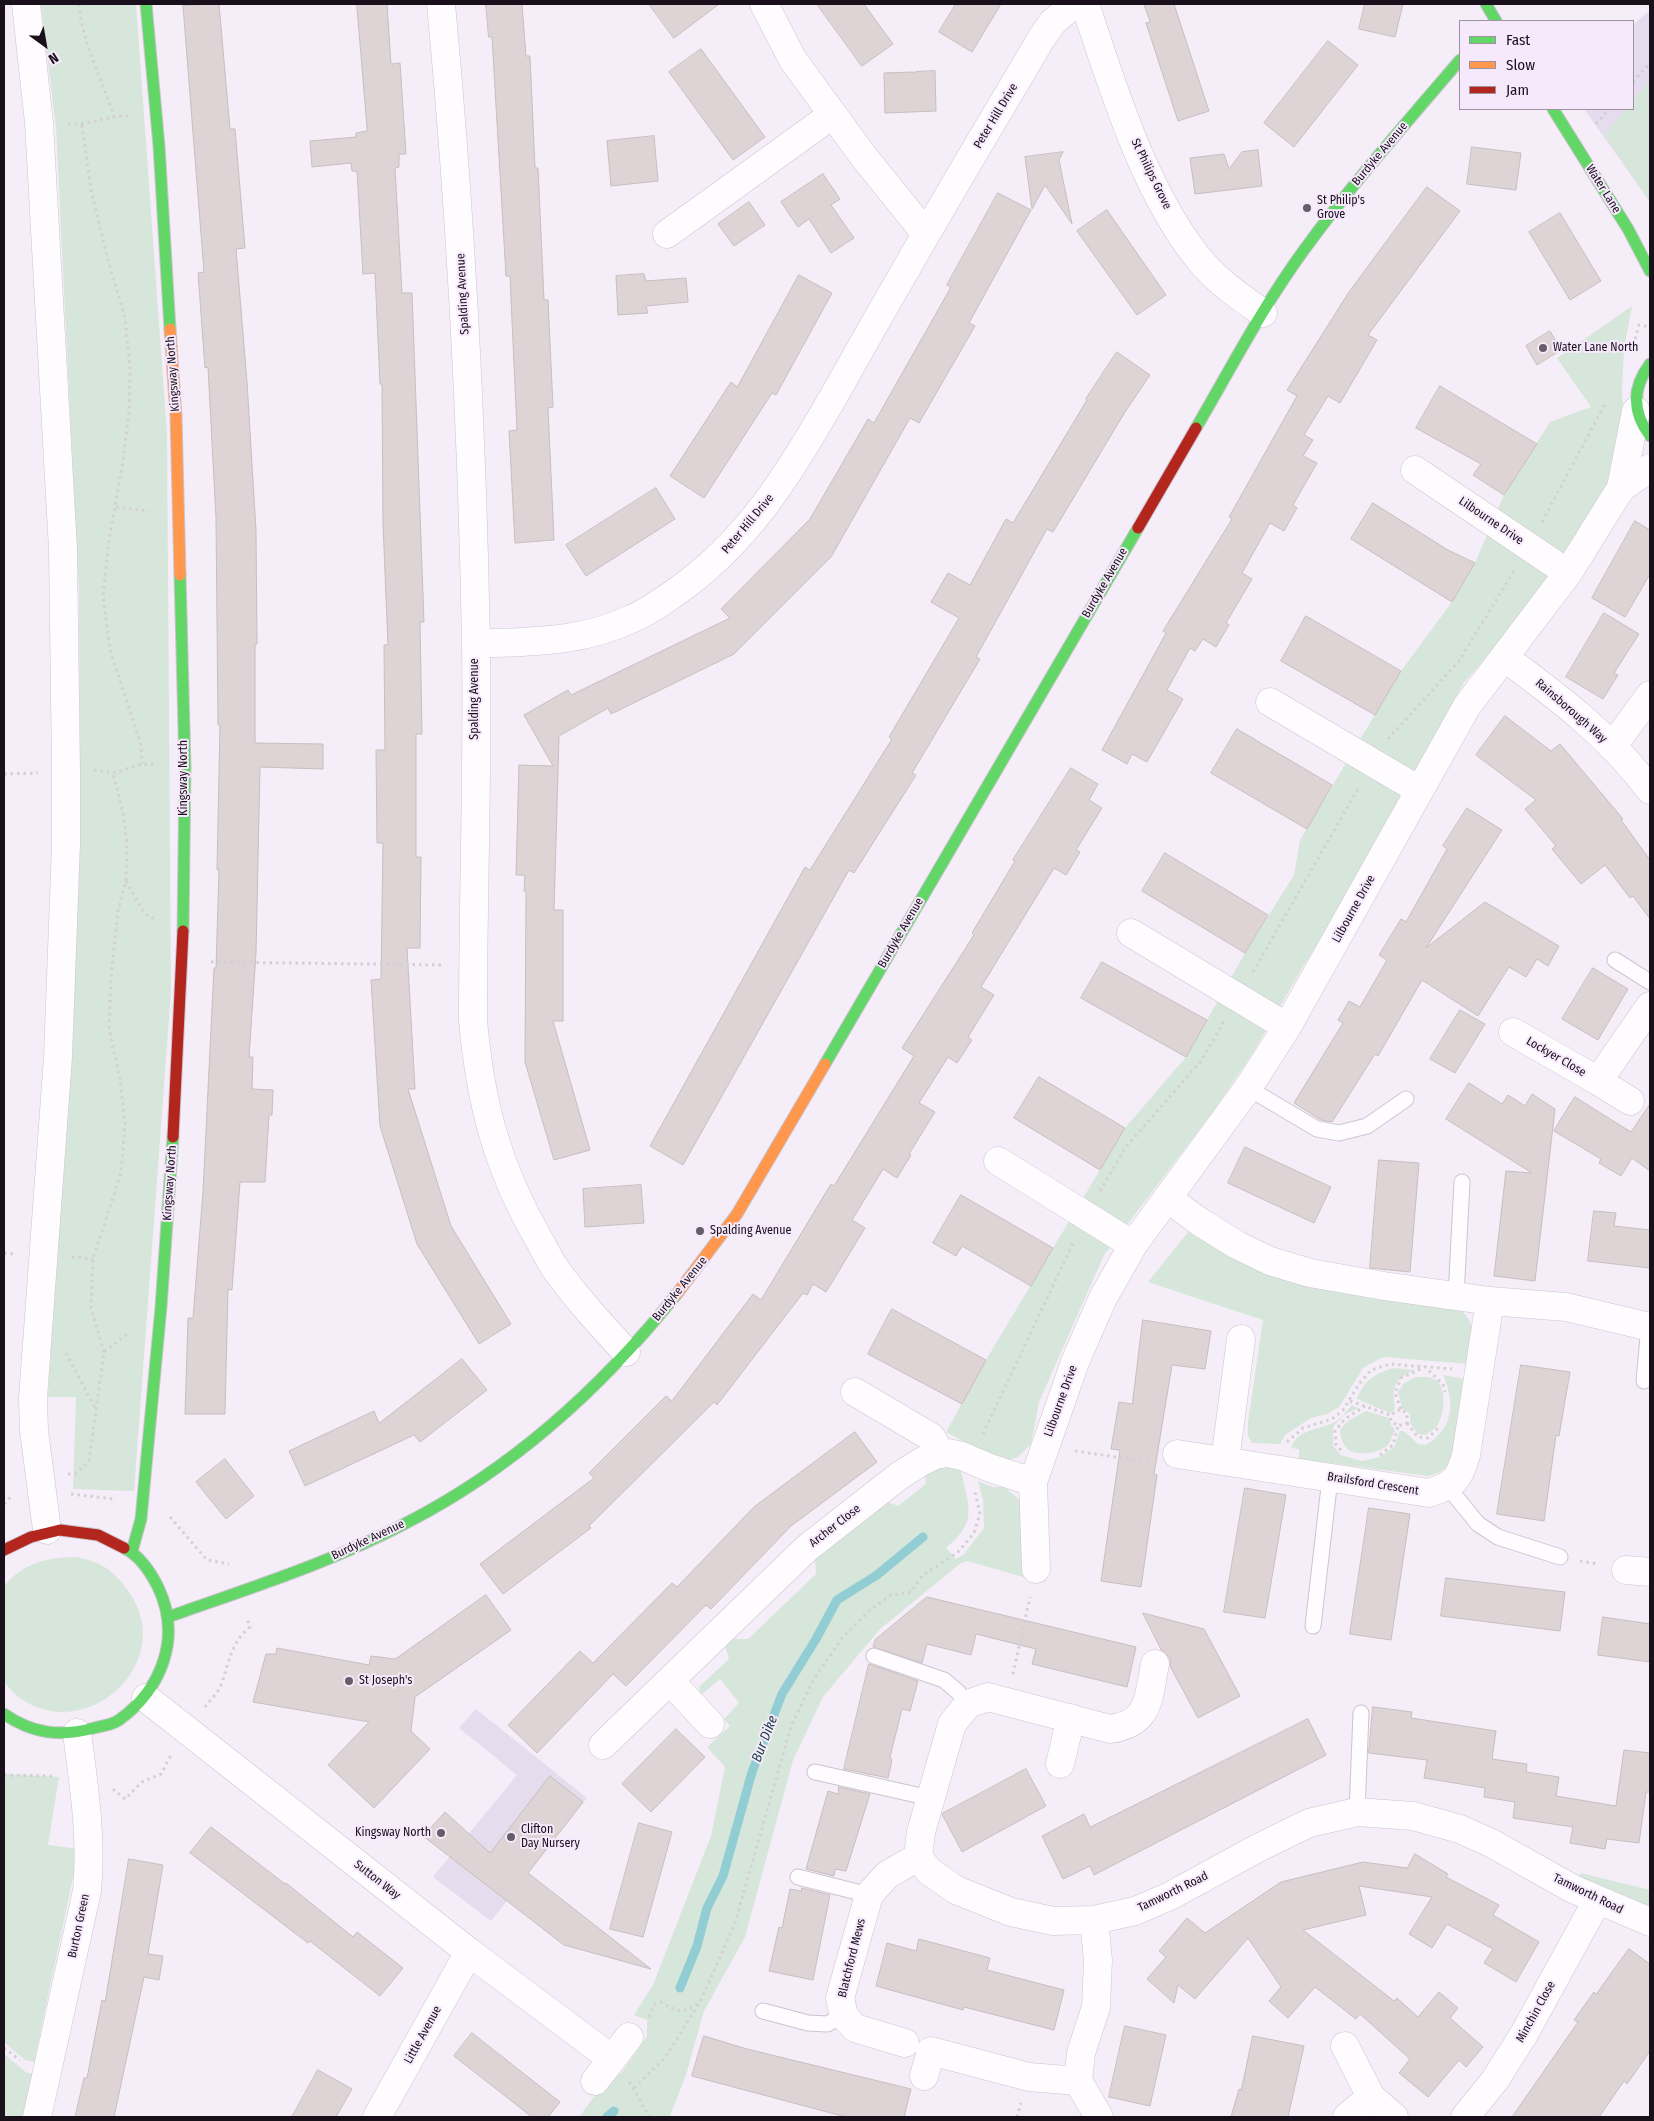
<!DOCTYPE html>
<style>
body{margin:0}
#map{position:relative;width:1654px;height:2121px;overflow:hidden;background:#f5edf8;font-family:"Fira Sans Condensed",sans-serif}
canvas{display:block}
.frame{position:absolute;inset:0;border:5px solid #19101b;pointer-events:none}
.legend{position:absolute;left:1459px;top:20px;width:175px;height:90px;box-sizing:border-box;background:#f7e9fc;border:1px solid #9e92a2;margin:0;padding:6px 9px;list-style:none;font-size:15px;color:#19101b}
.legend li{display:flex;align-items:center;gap:10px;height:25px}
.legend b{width:25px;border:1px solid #9e92a2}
.north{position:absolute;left:20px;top:20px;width:50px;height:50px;-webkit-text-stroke:4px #f7e9fc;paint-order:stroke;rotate:148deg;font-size:14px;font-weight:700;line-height:20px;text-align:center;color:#19101b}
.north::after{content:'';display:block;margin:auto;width:18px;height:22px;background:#19101b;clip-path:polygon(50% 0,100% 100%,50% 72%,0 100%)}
</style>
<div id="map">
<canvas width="1654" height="2121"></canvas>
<div class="frame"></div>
<ul class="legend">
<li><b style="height:6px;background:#63d668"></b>Fast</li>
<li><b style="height:6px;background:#ff974d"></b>Slow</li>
<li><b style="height:6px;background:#b3261e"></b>Jam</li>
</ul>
<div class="north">N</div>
</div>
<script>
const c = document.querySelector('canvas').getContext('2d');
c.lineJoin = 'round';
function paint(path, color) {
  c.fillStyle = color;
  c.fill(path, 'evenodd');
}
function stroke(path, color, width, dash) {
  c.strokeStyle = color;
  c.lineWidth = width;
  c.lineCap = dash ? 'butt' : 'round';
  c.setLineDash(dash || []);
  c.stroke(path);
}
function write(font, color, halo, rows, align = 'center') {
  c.font = font + ' "Fira Sans Condensed",sans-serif';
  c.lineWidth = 4;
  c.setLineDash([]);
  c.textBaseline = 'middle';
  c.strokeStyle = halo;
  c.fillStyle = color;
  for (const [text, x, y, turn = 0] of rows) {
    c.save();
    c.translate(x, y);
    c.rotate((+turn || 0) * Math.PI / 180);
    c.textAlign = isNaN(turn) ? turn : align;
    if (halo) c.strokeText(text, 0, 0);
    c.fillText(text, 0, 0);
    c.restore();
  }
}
const education = new Path2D(`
 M1650,10V202L1584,109H1633V25Z
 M476,1709L587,1798L491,1921L433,1877L517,1775L459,1728Z`);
const green = new Path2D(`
 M41,4H136L167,434L171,991L134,1491L73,1489L76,1397H48L80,845L79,595L56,128Z
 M1650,80V202L1604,135L1626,109H1633V101Z
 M1632,306L1624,349L1622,389L1624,427L1610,478L1576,536L1529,608L1463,684L1356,882L1301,970L1254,1051L1215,1109L1104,1255L1039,1402L1031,1444L1018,1457L1001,1462L946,1432L986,1360L1125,1128L1186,1057L1245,953L1294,875L1300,840L1401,671L1452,602L1475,563L1504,495L1550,422L1591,407L1557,358Z
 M1188,1232L1288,1280L1373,1299L1454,1306C1480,1321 1472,1339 1469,1364L1383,1357L1363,1368L1339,1407L1327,1414L1311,1418L1285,1435L1280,1444L1252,1443L1248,1436V1422L1263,1320L1148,1282Z
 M1393,1368L1414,1370C1393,1380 1392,1387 1395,1409L1390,1413L1357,1399C1363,1381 1376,1373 1393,1368Z
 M1443,1375L1465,1379L1453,1454C1448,1467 1442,1473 1428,1476L1299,1459V1449L1291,1448C1297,1430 1316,1430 1331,1424C1339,1421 1346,1412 1352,1405L1358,1408L1344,1415L1333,1427V1446L1341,1455L1362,1461L1380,1457L1394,1447L1400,1431H1404L1418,1444L1426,1445C1454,1428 1455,1402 1443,1375Z
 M1416,1377H1428L1438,1381C1446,1393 1445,1411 1438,1424C1436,1428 1430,1432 1426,1435L1418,1434L1410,1423V1414L1402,1408L1398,1392L1404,1383Z
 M1366,1411L1389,1418L1391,1425L1395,1430C1393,1434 1391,1441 1388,1445C1385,1448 1378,1451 1374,1452C1354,1456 1342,1452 1340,1430L1348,1421Z
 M943,1467H952L961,1471C969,1508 978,1521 946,1548L956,1559L964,1554L984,1528L983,1500L978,1481L992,1487H1004L1020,1500L1023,1507L1027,1578L967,1561L961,1563L880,1629L823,1697L793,1760L745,1937L704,2011L686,2075L670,2116L673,2117H579L596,2094L622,2072L647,2036V2020L634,2015L653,1985L711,1836L725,1767L707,1747L730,1726L724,1719L739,1703L720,1679L701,1695L699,1687L729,1659L725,1645L732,1639H748L816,1574L815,1560L878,1511L879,1502L883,1500L898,1506L926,1484L925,1474Z
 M76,1557C84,1559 94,1561 101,1565C114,1572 123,1583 131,1595C176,1665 84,1747 17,1696C12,1692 8,1686 4,1682V1586C25,1562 46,1558 76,1557Z
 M6,1774L59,1777L48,1845L79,1849L34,2062L25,2060L4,2042V1787Z
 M1581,1873L1650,1890V1907L1578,1880Z
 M4,2054L27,2073L34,2074L24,2117H4Z`);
const stream = new Path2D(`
 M680,1988L697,1946L707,1908L723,1876L752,1772L782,1694L816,1639L837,1600L877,1575L923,1537
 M607,2117L614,2111`);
const building = new Path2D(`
 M207,4H219L230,129H235L245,248L236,249L247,382L256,530L257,644H255V743L323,744V769L260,767L256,953L249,1057H253L252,1089L273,1090L272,1115H269L265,1182H240L232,1290L228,1289L225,1414H185L188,1318H193L203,1192L214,968H216L219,870H217L220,725H218L216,518L208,367L205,368L198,273L204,272L183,6Z
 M357,4H387L391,64L400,63L406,154H399V167L395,168L402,293H412L424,622H420L422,734H416V857H421L420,948H407L415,1089H408L451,1226L511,1324L479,1344L417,1244L380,1126L371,980L381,979L383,843H377L376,750H385L384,645H388L383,524L382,384H380L375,273L363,274L357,171H352L351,163L312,167L310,141L356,137V133L367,131Z
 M486,4H522L526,56H530L535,168H538L544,300H548L553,407L548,408L554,540L515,543L509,431L517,430L510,276H506L492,37H489Z
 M649,4H719L674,38Z
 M817,4H864L893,44L862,66Z
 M956,4H1001L972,52L939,32Z
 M1144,4H1174L1209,111L1178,121L1146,23L1150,22Z
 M1365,4H1403L1395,37L1359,29Z
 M1328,41L1358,65L1294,147L1264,123Z
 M701,49L765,137L733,160L669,72Z
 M935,71L936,111L885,113L884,73L913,72L914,74L915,72Z
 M654,136L658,181L611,186L607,141Z
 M1472,147L1521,153L1516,190L1467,184Z
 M1258,150L1262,186L1195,194L1190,158L1224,154L1229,169L1242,152Z
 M1063,152L1059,160L1072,224L1045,185L1032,209L1025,157Z
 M823,174L840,199L831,205L854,238L831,253L809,219L798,227L781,202Z
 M1427,187L1460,211L1368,335L1377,340L1340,403L1328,396L1304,435L1313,440L1303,456L1317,463L1293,505L1297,508L1284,531L1270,523L1242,573L1252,579L1226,623L1229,625L1216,647L1203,639L1195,651L1190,648L1167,690L1183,699L1147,762L1132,754L1127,764L1102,750L1166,633L1163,631L1232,519L1229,517L1297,396L1287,390L1349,292Z
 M998,193L1031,210L969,323L975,326L919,423L910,418L831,557L734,654L611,714L608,708L559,736L554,910H563V1021H553L590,1150L554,1160L525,1062L526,891H524L525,875H516L519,765L553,766L524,715L568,690L571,695L730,618L721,609L810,519L868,419L874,423L951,287L947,285Z
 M749,202L765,225L734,246L718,224Z
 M1107,210L1166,295L1137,315L1077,231Z
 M1560,213L1601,281L1570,300L1529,232Z
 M644,274L646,281L686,278L688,302L646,306L648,313L618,315L616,276Z
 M799,275L832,293L776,395L772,393L704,498L670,476L731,382L737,387Z
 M1550,331L1561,350L1537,365L1526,346Z
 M1117,352L1150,375L1125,412L1053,532L1047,529L976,657L980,659L912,773L916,775L854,873L849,870L683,1165L650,1146L805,867L810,870L892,739L889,737L959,618L931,602L948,573L970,585L1006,519L1013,523L1087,400L1086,399Z
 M1440,386L1537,444L1504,495L1473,475L1481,464L1416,428Z
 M656,488L675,519L586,576L566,545Z
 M1373,503L1448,550L1475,563L1452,602L1351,539Z
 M1635,521L1650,530V574L1625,617L1592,598Z
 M1604,613L1639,634L1614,673L1618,675L1603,699L1566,677Z
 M1306,616L1401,671L1375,715L1281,661Z
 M1505,716L1551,751L1560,744L1623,819L1621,820L1650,860V919L1633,896L1630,898L1605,865L1581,884L1552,849L1556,846L1525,809L1536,800L1476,755Z
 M1237,729L1332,785L1307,829L1211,773Z
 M1071,768L1098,784L1089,800L1102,808L1076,850L1080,852L1066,875L1054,868L981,987L994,995L968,1037L972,1040L957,1063L948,1057L919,1103L935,1112L909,1154L911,1155L897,1178L883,1169L852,1220L865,1228L826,1292L813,1284L807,1295L803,1293L717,1405L714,1402L589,1526L591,1528L503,1594L480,1564L594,1478L589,1473L666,1396L672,1401L753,1294L761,1300L831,1184L834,1186L914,1056L902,1048L974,935L972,933L1015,861L1013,860Z
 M1467,808L1502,830L1426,948L1485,902L1559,946L1548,966L1537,959L1526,977L1509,967L1478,1016L1422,980L1378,1056L1375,1054L1332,1122L1321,1120L1294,1103L1343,1023L1338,1020L1349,1001L1360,1007L1387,960L1379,955L1401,919L1406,922L1447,849L1443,846Z
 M1165,853L1268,915L1245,953L1142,891Z
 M1102,962L1207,1020L1186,1057L1081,998Z
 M1593,968L1628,989L1598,1040L1562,1019Z
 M1460,1010L1485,1024L1455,1073L1430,1059Z
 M1039,1077L1125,1128L1100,1170L1014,1118Z
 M1469,1083L1502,1104L1508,1095L1525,1106L1532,1094L1555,1109L1535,1281L1494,1276L1506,1171L1532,1173L1446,1119Z
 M1575,1097L1631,1132L1650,1104V1171L1632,1158L1621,1176L1599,1163L1601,1159L1554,1131Z
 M1245,1147L1331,1187L1314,1223L1228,1183Z
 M1379,1160L1419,1163L1410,1272L1370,1268Z
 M641,1185L644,1223L585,1227L583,1189Z
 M961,1195L1053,1248L1031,1286L962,1246L956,1256L933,1243Z
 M1594,1211L1616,1213L1614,1226L1650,1230V1268L1588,1261Z
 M892,1309L986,1360L962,1404L868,1354Z
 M1143,1320L1211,1331L1205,1369L1172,1365L1154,1474L1157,1475L1141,1587L1101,1581L1120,1450L1111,1449L1119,1402L1132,1404Z
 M462,1359L487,1390L420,1442L414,1435L305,1486L289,1451L374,1411L379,1423Z
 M1521,1365L1570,1372L1559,1436L1556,1435L1544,1521L1497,1514Z
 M855,1432L877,1462L791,1526L711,1609L706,1605L626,1686L613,1674L537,1753L508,1725L580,1651L593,1663L672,1583L677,1587L754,1507Z
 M225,1459L254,1496L226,1519L196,1482Z
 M1245,1488L1286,1495L1265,1618L1224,1612Z
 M1369,1508L1410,1514L1391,1640L1350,1634Z
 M1446,1578L1565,1592L1560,1631L1441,1616Z
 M486,1595L511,1630L415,1697L411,1731L430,1749L374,1808L328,1765L369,1722L253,1702L266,1654H276L277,1648L369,1665L371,1656L395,1659Z
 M927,1597L1136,1647L1127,1687L1032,1664L1036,1649L976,1634L971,1655L927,1644L922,1663L873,1647L875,1640Z
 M1143,1613L1204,1629L1240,1696L1198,1718L1170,1666V1658L1162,1651Z
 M1603,1617L1650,1624V1662L1598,1655Z
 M869,1664L918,1681L910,1711L902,1709L890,1757L892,1760L888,1778L844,1769Z
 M1373,1707L1412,1712L1411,1718L1496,1731L1492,1759L1527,1764L1526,1772L1559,1777L1556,1796L1616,1806L1624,1750L1650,1753V1792H1646L1639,1843L1607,1839L1605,1849L1570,1843L1573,1827L1513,1818L1515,1802L1484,1797L1485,1788L1424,1778L1427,1760L1369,1753Z
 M1308,1719L1326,1755L1094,1875L1090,1866L1063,1879L1042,1836L1084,1814L1090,1827Z
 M676,1729L705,1757L651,1812L622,1784Z
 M1026,1769L1046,1806L962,1852L942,1814Z
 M550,1776L583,1802L528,1873L651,1969L564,1945L423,1836L445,1812L490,1853Z
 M839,1787L870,1794L846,1871L835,1869L834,1876L806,1869L828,1791L838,1794Z
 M639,1823L672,1832L643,1937L610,1929Z
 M211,1827L285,1884L286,1883L353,1937L357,1932L403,1968L380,1996L310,1941L308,1943L190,1853Z
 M1415,1854L1448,1874L1446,1877L1499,1905L1493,1915L1539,1942L1516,1982L1484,1963L1493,1949L1447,1924L1432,1948L1409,1934L1432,1897L1359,1886L1366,1915L1303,1930L1394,2001L1397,1998L1418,2017L1439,1992L1458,2008L1450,2018L1483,2047L1466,2067L1459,2060L1428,2097L1399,2073L1410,2059L1360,2014L1356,2019L1315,1987L1288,2018L1269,2001L1281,1987L1248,1938L1195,1999L1178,1985L1174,2003L1147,1979L1166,1957L1159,1951L1187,1918L1205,1933L1281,1882L1363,1862L1407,1868Z
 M129,1859L163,1865L148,1954L163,1956L159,1980L144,1977L114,2117H75L84,2078H87L102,2000L105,2001Z
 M802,1888L830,1895L813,1980L769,1971L779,1927L782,1928L790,1889L801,1891Z
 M919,1939L990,1958L987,1970L1064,1990L1054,2030L964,2007L963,2010L876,1986L887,1943L916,1951Z
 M1629,1949L1650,1964V2051L1627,2084L1624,2081L1599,2117H1512L1578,2022L1574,2020L1594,1992L1596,1994Z
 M1125,2026L1166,2035L1150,2106L1109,2097Z
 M472,2033L560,2102L548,2117H532L454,2056Z
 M704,2036L747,2049L911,2089L904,2117H846L692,2076Z
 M1253,2036L1304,2046L1288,2117H1231L1239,2089L1241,2090Z
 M318,2070L352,2089L336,2117H292Z`);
const path = new Path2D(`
 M79,4C82,43 102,79 114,116
 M1633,82L1650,63
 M68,124C89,125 107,116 128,116
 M1596,124L1609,109
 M82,125L91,190L108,260L125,318L130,368L129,412L123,461L109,540L103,596L110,650L141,745L142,764
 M1635,339L1639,325L1650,327
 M116,507L149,511
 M1542,522L1606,402
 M1388,739L1459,661L1514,571
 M94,770L113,773L142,764L156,765
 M4,774L38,773
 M126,881L144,913L154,919
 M211,962L445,965
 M1253,972L1359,787
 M1100,1191L1126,1147L1201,1061L1224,1021
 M4,1253L16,1254
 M72,1257L93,1259
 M104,1352L91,1308L93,1259L121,1173L125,1124L120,1079L109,1029L111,976L118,910L126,881L127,846L124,817L113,773
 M66,1353L95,1408
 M1350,1401L1390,1415L1391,1421L1398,1426L1407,1423V1414L1401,1409L1390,1415
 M1401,1409L1395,1393L1401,1378L1425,1367L1443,1384L1445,1392
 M1407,1423L1418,1437L1428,1438L1440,1426
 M983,1434L1074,1241
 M1287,1442L1303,1428L1332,1419L1343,1410L1359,1384L1371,1370L1390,1364L1452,1369
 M1341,1450L1336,1445L1335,1431L1345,1419L1365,1406
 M1075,1451L1150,1462
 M1380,1455L1393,1445L1398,1426
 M68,1474H75L89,1461L104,1352L130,1332
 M71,1494L115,1499
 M4,1504L13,1495
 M170,1517L207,1560L229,1564
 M1580,1561L1599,1564
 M1013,1674L1030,1597
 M205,1707C210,1700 218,1693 221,1685C229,1663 231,1642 250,1627L247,1618
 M4,1775L53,1776
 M113,1789L125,1799L142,1782L161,1774L171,1755
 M649,2017L654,2005L661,2002C676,2011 682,2015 697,2004
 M4,2048L20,2060
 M629,2082C638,2093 641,2106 650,2117
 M634,2088L665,2058L700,2002L735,1923L791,1726L813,1681L842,1638L870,1610L891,1595L911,1592L922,1576L958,1552L974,1533L980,1514L975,1492
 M1017,2117L1021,2103`);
const lane = new Path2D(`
 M1615,960L1650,982
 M1248,1088L1317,1129L1339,1133L1367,1126L1406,1099
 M1456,1296L1462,1182
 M1644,1381L1649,1326
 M1448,1487L1478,1524L1498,1537L1560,1557
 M1313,1626L1330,1478
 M874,1656L944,1680L958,1692L968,1704
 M815,1772L930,1798
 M1357,1812L1361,1713
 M798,1877L869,1895
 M763,2011L808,2023L827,2024L844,2016`);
const street = new Path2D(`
 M26,4L39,123L63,549L66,771V844L58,1057L33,1398L34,1431L47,1530
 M441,4C461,216 472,429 476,642C478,768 473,894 473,1020C480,1101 497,1167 538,1238C544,1248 549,1260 557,1271C578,1300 602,1326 626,1352
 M764,4L793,60L864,157L926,234
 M1085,4C1113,88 1146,198 1204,265C1221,284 1243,299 1263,313
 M667,234L832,115
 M1415,470L1568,573
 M1621,488L1650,468
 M476,644C531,641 580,643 631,619C646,613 660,603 673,594C748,543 791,471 835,394C858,353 881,312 905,271C949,193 996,116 1041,39L1052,23L1074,4
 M1505,658C1557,696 1611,737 1650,790
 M1270,702L1419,790
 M1612,747L1650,695
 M1131,933L1287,1027
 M1513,1032L1598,1081L1650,1006
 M1598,1081L1630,1101
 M998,1161L1133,1245
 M1167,1198L1200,1222L1237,1245L1270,1261L1310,1273L1384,1286L1490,1301L1566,1307L1650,1327
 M855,1392L931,1437L941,1454
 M1177,1454L1429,1493C1454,1485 1459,1480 1466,1455L1490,1301
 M1225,1461L1241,1339
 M1036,1569L1033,1482L1075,1362L1103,1298L1133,1245L1248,1088L1287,1027L1467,706L1568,573L1621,488L1636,411
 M1626,1570L1650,1572
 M1155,1664C1148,1698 1151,1723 1110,1729L988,1697L968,1704L952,1724L921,1832L918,1857L929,1871L956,1890L1011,1912L1053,1921L1094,1920L1135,1911L1170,1896L1258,1848L1309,1823L1357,1812L1413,1816L1460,1829L1493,1844L1573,1889L1650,1922
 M671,1682L710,1724
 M146,1698L469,1952L612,2059
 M603,1745L807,1548L899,1476L921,1462L935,1455L948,1453L962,1456L990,1468L1033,1482
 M1060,1764L1071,1718
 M1094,1920L1098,1960L1096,2007L1081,2053L1078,2081L1099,2117
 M905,2043L855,2028L844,2016L840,1998L869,1895L887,1875L918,1857
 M1345,2046L1371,2097L1394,2117
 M924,2076L931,2051L1029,2077L1078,2081
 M595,2081L629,2037
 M37,2117L87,1891C92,1838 84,1786 77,1733
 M377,2117L469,1952
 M1347,2117L1371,2097
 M1465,2117L1495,2080L1524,2034L1597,1901`);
const fast = new Path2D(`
 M146,4L159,146L170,329
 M1486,4L1496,21
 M1553,109L1628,229L1650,271
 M1650,364C1632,388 1632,412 1650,436
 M1196,428C1231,368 1263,306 1304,250C1352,184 1407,122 1460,60
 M180,575L185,767L183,931
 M825,1064L1138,528
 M132,1551L141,1519L161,1307L173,1137
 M168,1617C250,1588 333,1562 410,1521C514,1467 603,1386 676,1295
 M4,1714C33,1734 61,1737 94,1728C102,1726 112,1725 119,1720C162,1689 182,1637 158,1587C151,1573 139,1555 124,1548`);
const slow = new Path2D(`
 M170,329L176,416L180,575
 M676,1295L737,1214L825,1064`);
const jam = new Path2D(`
 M1138,528L1196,428
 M173,1137L183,931
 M4,1550L31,1537L60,1530L98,1535L124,1548`);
const markers = [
 [1307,208,5,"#665d68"],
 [1543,348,5,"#665d68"],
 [700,1231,5,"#665d68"],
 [349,1681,5,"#665d68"],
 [441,1833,5,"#665d68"],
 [511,1837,5,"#665d68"]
];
const streetNames = [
 ["Peter Hill Drive",996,116,-59],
 ["Burdyke Avenue",1380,154,-50],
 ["St Philips Grove",1151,174,64],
 ["Water Lane",1603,189,58],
 ["Spalding Avenue",463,294,-93],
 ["Kingsway North",173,374,-94],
 ["Lilbourne Drive",1491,521,34],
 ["Peter Hill Drive",748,524,-50],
 ["Burdyke Avenue",1105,583,-60],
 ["Spalding Avenue",475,699,-90],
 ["Rainsborough Way",1571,711,41],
 ["Kingsway North",184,778,-90],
 ["Lilbourne Drive",1354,909,-61],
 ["Burdyke Avenue",901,933,-60],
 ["Lockyer Close",1556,1057,30],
 ["Kingsway North",170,1183,-86],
 ["Burdyke Avenue",680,1289,-51],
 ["Lilbourne Drive",1061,1401,-70],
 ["Brailsford Crescent",1373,1484,9],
 ["Archer Close",835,1526,-38],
 ["Burdyke Avenue",368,1540,-25],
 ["Sutton Way",377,1880,38],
 ["Tamworth Road",1173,1892,-26],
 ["Tamworth Road",1588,1894,26],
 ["Burton Green",79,1926,-78],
 ["Blatchford Mews",852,1958,-76],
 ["Minchin Close",1536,2012,-61],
 ["Little Avenue",423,2035,-61]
];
const poiNames = [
 ["St Philip's",1317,201],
 ["Grove",1317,215],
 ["Water Lane North",1553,348],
 ["Spalding Avenue",710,1231],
 ["St Joseph's",359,1681],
 ["Clifton",521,1830],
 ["Day Nursery",521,1844],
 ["Kingsway North",431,1833,"right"]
];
const waterNames = [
 ["Bur Dike",765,1739,-69]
];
paint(education, '#e5dded');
paint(green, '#d7e6da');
stroke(stream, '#92cdd4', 9);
paint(building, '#ded4d5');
stroke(building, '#c7bebf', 1);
stroke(lane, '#ccc5cf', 17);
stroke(street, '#ccc5cf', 29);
stroke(fast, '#ccc5cf', 13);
stroke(slow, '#ccc5cf', 13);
stroke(jam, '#ccc5cf', 13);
stroke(path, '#d3d0d3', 3, [2.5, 4]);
stroke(lane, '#fefcfe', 15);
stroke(street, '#fefcfe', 28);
stroke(fast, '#63d668', 11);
stroke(slow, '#ff974d', 11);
stroke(jam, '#b3261e', 11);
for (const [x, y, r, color] of markers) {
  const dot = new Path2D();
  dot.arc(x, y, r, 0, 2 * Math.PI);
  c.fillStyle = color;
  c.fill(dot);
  stroke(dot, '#f7e9fc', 2);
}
write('12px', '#19101b', '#f7e9fc', streetNames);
write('12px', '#19101b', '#f7e9fc', poiNames, 'left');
write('italic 14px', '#1b4446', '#f7e9fc', waterNames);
</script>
